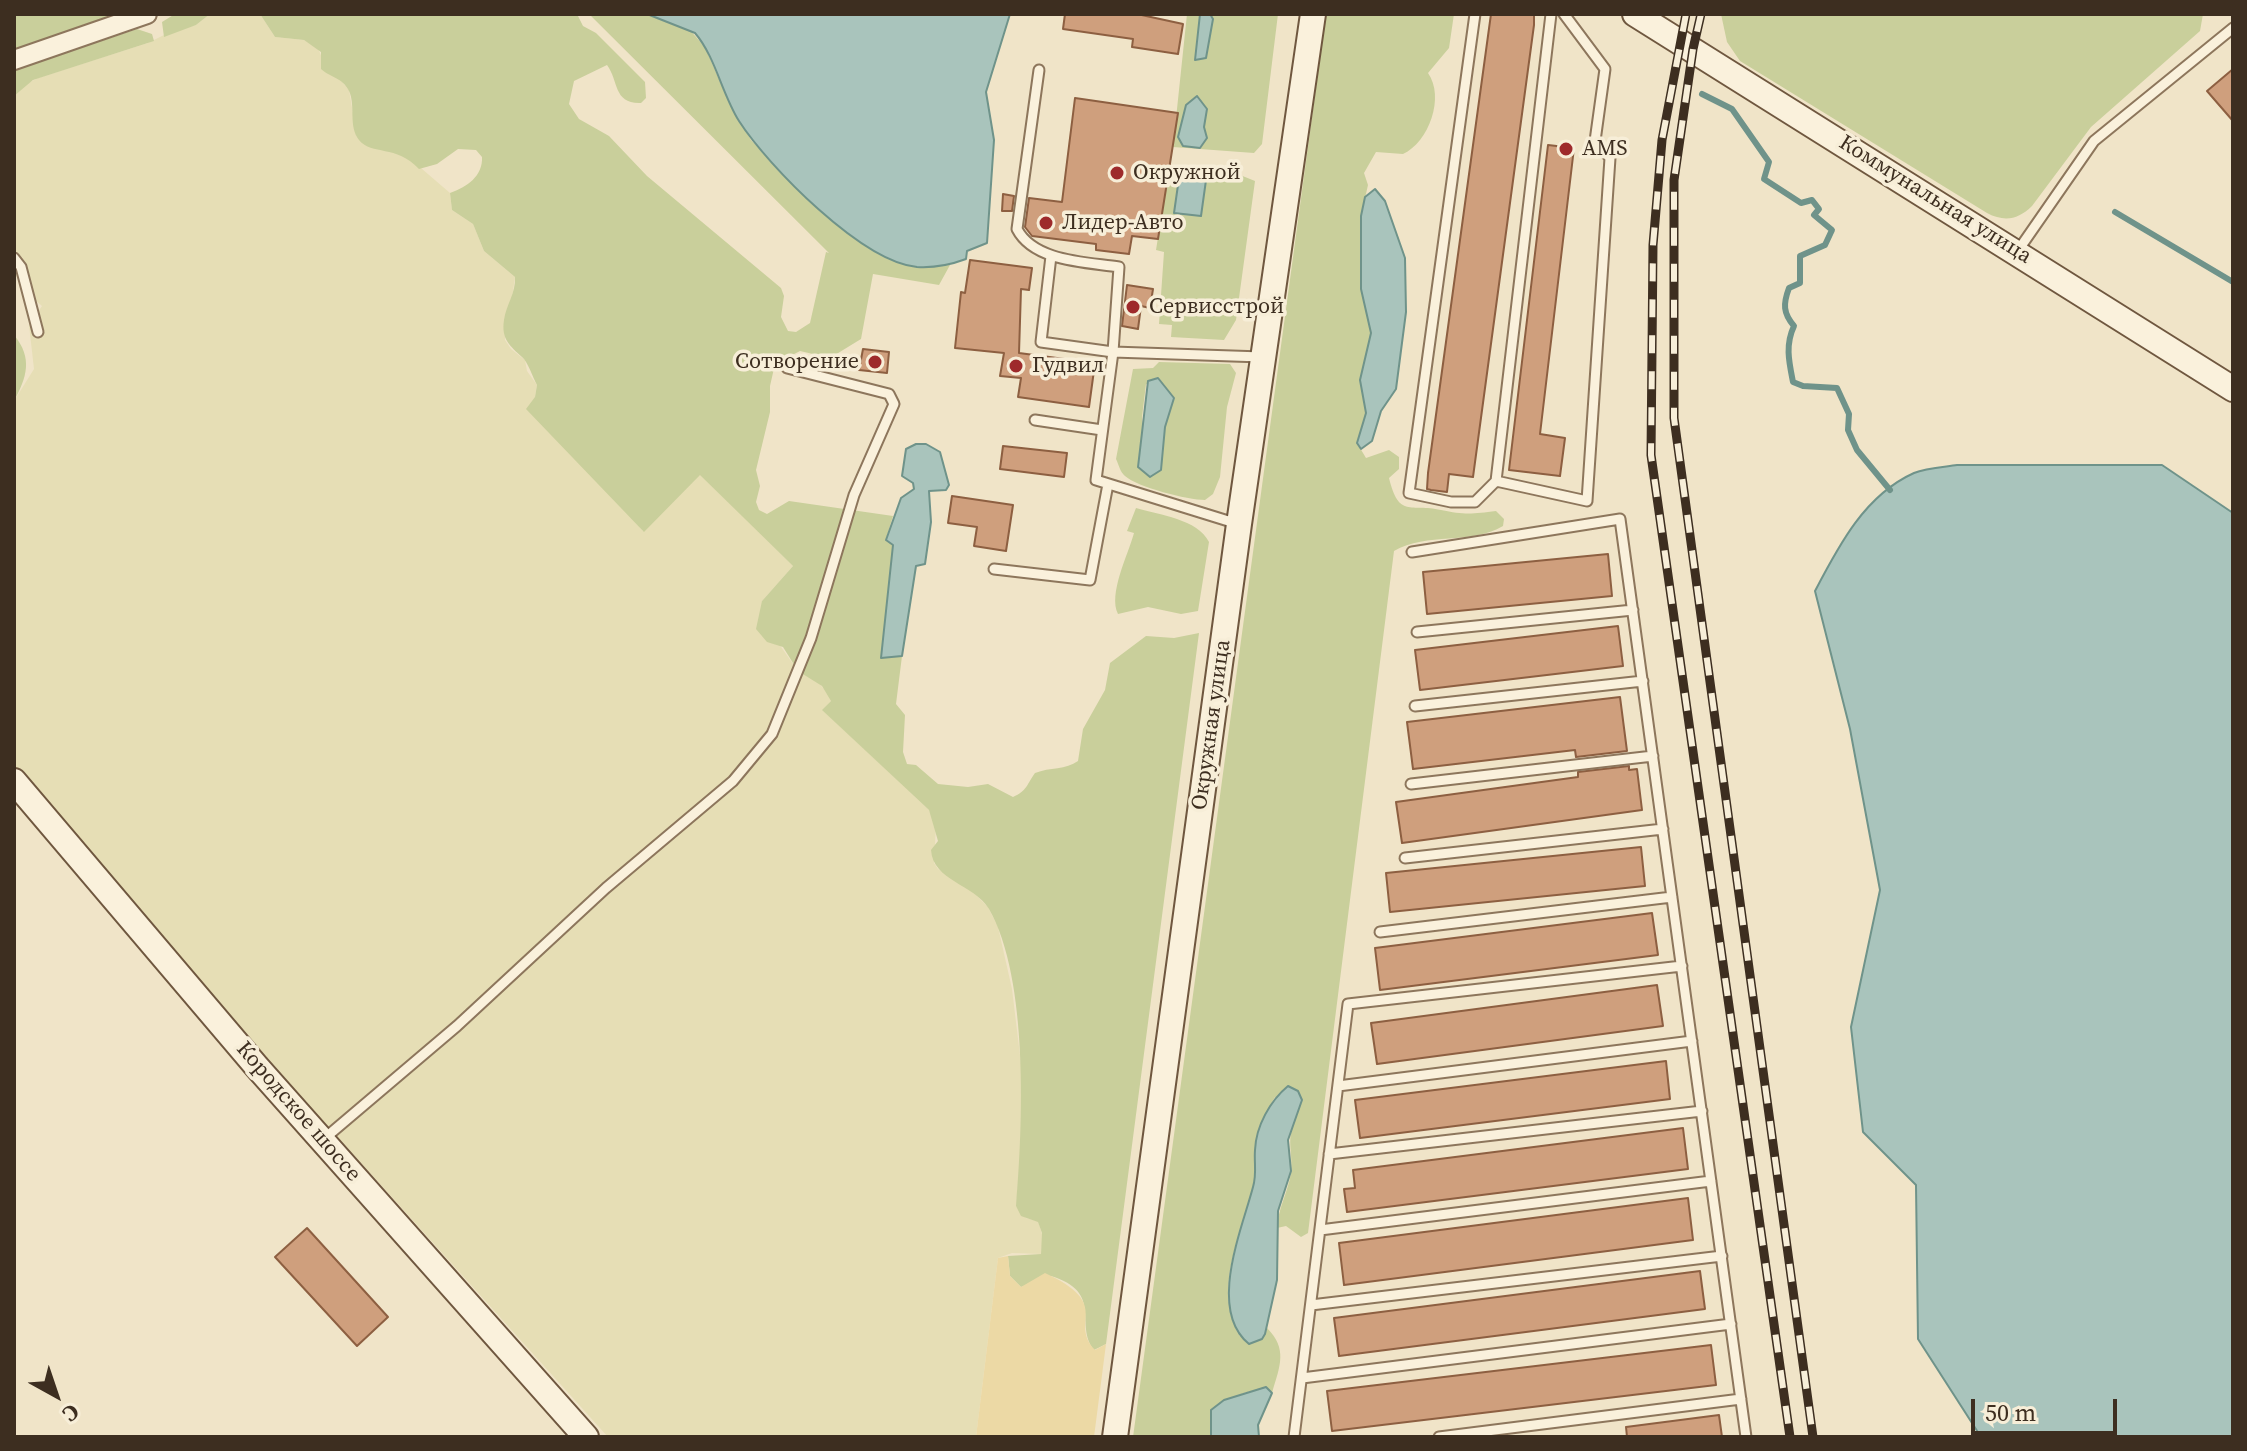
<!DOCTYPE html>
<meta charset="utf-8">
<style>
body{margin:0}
#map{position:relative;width:2247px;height:1451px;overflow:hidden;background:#f0e4c8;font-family:"Source Serif 4",serif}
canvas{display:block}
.frame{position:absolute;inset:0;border:16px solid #3d2e20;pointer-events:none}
.north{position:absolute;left:16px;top:1355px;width:80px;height:80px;-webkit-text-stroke:6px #f7eed8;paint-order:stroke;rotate:140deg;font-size:22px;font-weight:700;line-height:32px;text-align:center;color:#3d2e20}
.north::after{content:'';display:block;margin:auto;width:28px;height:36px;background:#3d2e20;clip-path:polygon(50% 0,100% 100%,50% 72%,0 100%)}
.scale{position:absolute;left:1971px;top:1399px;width:146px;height:36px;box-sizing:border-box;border:4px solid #3d2e20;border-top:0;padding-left:10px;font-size:24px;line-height:28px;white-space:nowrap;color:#3d2e20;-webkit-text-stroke:6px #f7eed8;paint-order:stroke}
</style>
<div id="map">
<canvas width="2247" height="1451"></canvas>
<div class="frame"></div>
<div class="north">С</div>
<div class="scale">50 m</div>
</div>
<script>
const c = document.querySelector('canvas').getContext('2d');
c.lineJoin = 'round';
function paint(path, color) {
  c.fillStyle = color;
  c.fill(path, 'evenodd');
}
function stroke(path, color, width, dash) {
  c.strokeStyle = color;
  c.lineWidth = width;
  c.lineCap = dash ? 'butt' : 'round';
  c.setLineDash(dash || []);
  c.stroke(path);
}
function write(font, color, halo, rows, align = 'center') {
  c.font = font + ' "Source Serif 4",serif';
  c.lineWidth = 7;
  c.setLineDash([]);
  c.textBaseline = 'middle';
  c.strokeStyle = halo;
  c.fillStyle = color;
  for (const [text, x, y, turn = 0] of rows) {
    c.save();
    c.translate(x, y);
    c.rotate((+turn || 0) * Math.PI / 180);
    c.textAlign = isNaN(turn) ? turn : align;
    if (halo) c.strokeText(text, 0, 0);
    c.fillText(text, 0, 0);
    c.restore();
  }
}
const farmland = new Path2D(`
 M210,14H260L275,37L304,40L318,48L322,58L349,90L357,137L407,156L450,193L452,210L473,224L484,251L515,277L511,306L505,317V340L511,349L525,360L527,371L537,385L535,397L643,531L700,474L793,566L762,601L779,644L798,671L818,682L830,696L831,701L823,710L929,810L936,826L934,863L938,869L968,887L988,907L998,927L1012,989L1022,1072L1023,1132L1016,1206L1026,1218L1038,1221L1043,1237L1041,1254L1012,1253L998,1258L976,1437H608L279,1072L14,766V401L34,369L29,325L42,306L27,293L14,273V96L22,86L38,78L148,43L174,30L196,25Z`);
const green = new Path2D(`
 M14,14H115L14,49Z
 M175,14H210L196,25L164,37L162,22Z
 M260,14H577L583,26L596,33L645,82L646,98L641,103C613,104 619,81 607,65L574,81L569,104L579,119L609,136L647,176L781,288L784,296L781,317L788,331L796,332L810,323L826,252L829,253L589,14H647L688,28L705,47L727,98L751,140L795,186L863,244L925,266L950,265L939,285L873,274L861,339L830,358L800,351L775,364L770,386V412L756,470L760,486L756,502L759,510L767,514L789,501L893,516L886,539L893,545L881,658L902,656L896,704L905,715L903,752L907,764L916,765L938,784L968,787L988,784L1013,797C1027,791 1027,784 1035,773C1050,767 1066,770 1078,761L1083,729L1105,690L1110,663L1146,636L1174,638L1199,633L1106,1344L1094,1350C1074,1325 1104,1292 1051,1276L1021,1287L1010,1276L1008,1256L1041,1254L1042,1233L1038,1222L1021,1216L1016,1206C1023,1126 1029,979 989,909C974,884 933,881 931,850L938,841L929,810L822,710L831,701L822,686L798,671L783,647L767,642L756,629L762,601L793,566L700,475L644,532L526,409L535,397L537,385C533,378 528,362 522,357C510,346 501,339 504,320C506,305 516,293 515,277L484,251L473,224L452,210L450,193C467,187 483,176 482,157L476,150L458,149L437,164L419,169C396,144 372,156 359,140C348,126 356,106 349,91C342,77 331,78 321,69V52L304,40L275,37Z
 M1187,14H1200L1201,20L1196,59L1213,19L1210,14H1278L1262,144L1254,153L1173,147Z
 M1326,14H1454L1449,48L1428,73C1445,97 1429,142 1403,154L1376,152L1364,173L1368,185L1361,216L1360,275L1371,333L1360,380L1366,413L1357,443L1366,458L1389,450L1399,457V469L1389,478C1399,519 1410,503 1441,510C1464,515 1473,514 1496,511L1504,519L1503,526C1471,545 1427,532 1394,551L1308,1233L1301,1237L1286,1226L1277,1228C1278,1208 1288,1192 1291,1173C1293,1154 1287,1142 1293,1123L1275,1097C1266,1113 1257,1130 1255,1149C1254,1161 1257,1173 1253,1186C1242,1232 1212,1290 1240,1336L1265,1334L1267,1328C1288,1349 1280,1366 1272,1393L1266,1388C1248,1391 1225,1398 1211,1410V1437H1133Z
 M1721,14H2203L2200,31L2091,127L2032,206C2018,220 2004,222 1987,213L1740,61L1727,42Z
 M137,29L152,34L154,41L33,80L14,96V70Z
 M1169,169L1235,173L1255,181L1236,320L1224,340L1171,337L1172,325L1159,324L1164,252L1156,250Z
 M14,335C33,358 27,377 14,401Z
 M1159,362L1230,364L1236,373L1227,407L1220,477L1213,494L1205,500C1188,500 1137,487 1125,476C1120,472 1119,465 1116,459L1133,369L1153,368ZM1146,384L1174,398L1165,427L1160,464L1138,467L1144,439L1142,417Z
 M1136,508C1159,515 1198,519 1209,542L1198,611L1181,614L1148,607L1118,614C1108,594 1128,555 1134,533L1127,531Z`);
const sand = new Path2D(`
 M1008,1256L1010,1276L1021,1287L1045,1273C1114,1305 1068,1321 1095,1350L1106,1344L1094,1437H976L998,1258Z`);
const water = new Path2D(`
 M647,14H1010L986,92L994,140L987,243L967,251L966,259C950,265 934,268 917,267C862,262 768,166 739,121C722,94 715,56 695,33Z
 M1200,14H1210L1213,19L1206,58L1195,60Z
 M1197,96L1207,109L1204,127L1207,138L1200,148L1183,146L1178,137L1186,105Z
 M1180,171L1207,173L1201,216L1174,213Z
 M1375,189L1385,201L1405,258L1406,312L1396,389L1381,411L1372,441L1361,449L1357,443L1366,413L1360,380L1371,333L1361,289V216L1365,197Z
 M1158,378L1174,398L1165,427L1161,470L1150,477L1138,467L1148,381Z
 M916,444H926L940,452L949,485L946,490L929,491L931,522L925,564L916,566L902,656L881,658L893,545L886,540L901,498L914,489L913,483L902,476L906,449Z
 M1957,465H2162L2233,513V1437H1981L1918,1339L1916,1185L1863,1132L1851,1027L1880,890L1850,729L1815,591C1839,545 1865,495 1914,473C1926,468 1944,467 1957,465Z
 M1288,1086L1298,1091L1302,1100L1288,1140L1291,1171L1278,1211L1277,1280L1265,1334L1262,1339L1249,1344C1207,1310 1242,1229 1253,1187C1257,1174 1254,1163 1255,1150C1256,1126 1270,1101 1288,1086Z
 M1266,1387L1272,1393L1258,1425L1259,1437H1211V1410L1224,1400Z`);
const stream = new Path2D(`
 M1702,94L1732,109L1769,162L1764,179L1801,203L1812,200L1819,209L1814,215L1832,230L1825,245L1800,256V283L1789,288C1783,304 1783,313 1794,326C1785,345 1789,362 1793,382L1803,386L1837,388L1849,414L1848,430L1857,450L1890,490
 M2115,212L2233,282`);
const building = new Path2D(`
 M1065,14H1137L1183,24L1178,54L1132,47L1133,39L1063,29Z
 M1491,14H1534V25L1473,477L1449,474L1447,492L1431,490L1427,489L1428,473Z
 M2233,69V121L2207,91Z
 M1075,98L1178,113L1158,239L1132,236L1129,254L1096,250V244L1032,236L1025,227L1029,198L1062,202Z
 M1548,145L1574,148L1540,434L1565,438L1560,476L1509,470Z
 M1003,194L1014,196L1012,211H1002Z
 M970,260L1032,268L1029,290L1021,289L1019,353L1095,363L1089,407L1018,397L1021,378L1000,376L1004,353L955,348L961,292L965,293Z
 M1127,285L1153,289L1150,308L1141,306L1138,329L1122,326Z
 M863,349L889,352L887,373L859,370Z
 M1003,446L1067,453L1064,477L1000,469Z
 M952,496L1013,505L1006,551L974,546L977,527L948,523Z
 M1608,554L1612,596L1427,614L1423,572Z
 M1618,626L1623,666L1420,690L1415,650Z
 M1620,697L1627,751L1576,757L1575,750L1413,769L1407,722Z
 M1629,766V770L1637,769L1642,810L1402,843L1396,802L1578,777V772Z
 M1641,847L1645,886L1390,912L1386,873Z
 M1652,913L1658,955L1380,990L1375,948Z
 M1657,985L1663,1026L1377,1064L1371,1023Z
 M1666,1061L1670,1099L1360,1138L1355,1100Z
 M1683,1128L1688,1169L1347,1212L1344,1189L1355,1188L1353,1170Z
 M1688,1198L1693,1240L1344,1285L1339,1243Z
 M307,1228L388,1317L357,1346L275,1257Z
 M1700,1271L1705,1309L1339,1356L1334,1318Z
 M1711,1345L1716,1385L1332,1431L1327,1391Z
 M1719,1415L1722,1437H1627L1626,1427Z`);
const lane = new Path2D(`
 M1475,14L1409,493L1451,502H1475L1496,481L1587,501L1610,158L1595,141L1605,69L1564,14
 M1039,70L1017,229C1034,262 1087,262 1119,267L1113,352L1096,480L1238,524
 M2017,252L2094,141L2233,28
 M1051,256L1041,342L1113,352L1262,357
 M14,258L21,267L38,332
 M1035,420L1102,430
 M1496,481L1551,14
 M1412,552L1620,519L1746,1437
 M994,569L1090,580L1108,484
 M1417,632L1633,610
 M1415,706L1643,681
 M1411,784L1653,756
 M1405,858L1663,829
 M1380,932L1672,897
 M1338,1086L1692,1041
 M325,1138L457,1026L606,888L733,781L772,734L811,638L854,495L894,404L889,394L787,368
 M1329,1154L1702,1111
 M1320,1230L1711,1181
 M1311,1305L1722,1256
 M1302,1378L1731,1324
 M1294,1437L1348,1004L1682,966
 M1439,1437L1741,1399`);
const street = new Path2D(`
 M14,60L147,14`);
const secondary = new Path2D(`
 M1635,14L2233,389
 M14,781L257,1067L586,1437
 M1115,1437L1239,524L1313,14`);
const rail = new Path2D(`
 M1686,14L1662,140L1653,245L1651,455L1790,1437
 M1701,14L1693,49L1674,180V418L1813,1437`);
const markers = [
 [1566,149,8,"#9e2a2b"],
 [1117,173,8,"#9e2a2b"],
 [1046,223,8,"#9e2a2b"],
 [1133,307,8,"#9e2a2b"],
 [875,362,8,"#9e2a2b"],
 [1016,366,8,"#9e2a2b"]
];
const poiNames = [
 ["AMS",1582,149],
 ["Окружной",1133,173],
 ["Лидер-Авто",1062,223],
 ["Сервисстрой",1149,307],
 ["Сотворение",859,362,"right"],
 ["Гудвил",1032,366]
];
const streetNames = [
 ["Коммунальная улица",1935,200,32],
 ["Окружная улица",1212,725,-82],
 ["Кородское шоссе",298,1112,49]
];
paint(farmland, '#e6deb5');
paint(green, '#c9cf9b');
paint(sand, '#ecd9a5');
paint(water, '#a9c4bc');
stroke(water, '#6f938a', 2);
stroke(stream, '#6f938a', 6);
paint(building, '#cf9f7d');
stroke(building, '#8d5f41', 2);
stroke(lane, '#8d765c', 13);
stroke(street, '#8d765c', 22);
stroke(secondary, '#6f573f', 28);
stroke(lane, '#faf1dc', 9);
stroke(street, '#faf1dc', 18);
stroke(secondary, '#faf1dc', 24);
stroke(rail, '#3d2e20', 9);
stroke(rail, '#f7eed8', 6, [18]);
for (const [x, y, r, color] of markers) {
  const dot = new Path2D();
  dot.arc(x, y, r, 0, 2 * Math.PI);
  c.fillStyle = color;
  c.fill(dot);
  stroke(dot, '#f7eed8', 3);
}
write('22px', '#3d2e20', '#f7eed8', poiNames, 'left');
write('22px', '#3d2e20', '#f7eed8', streetNames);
</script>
